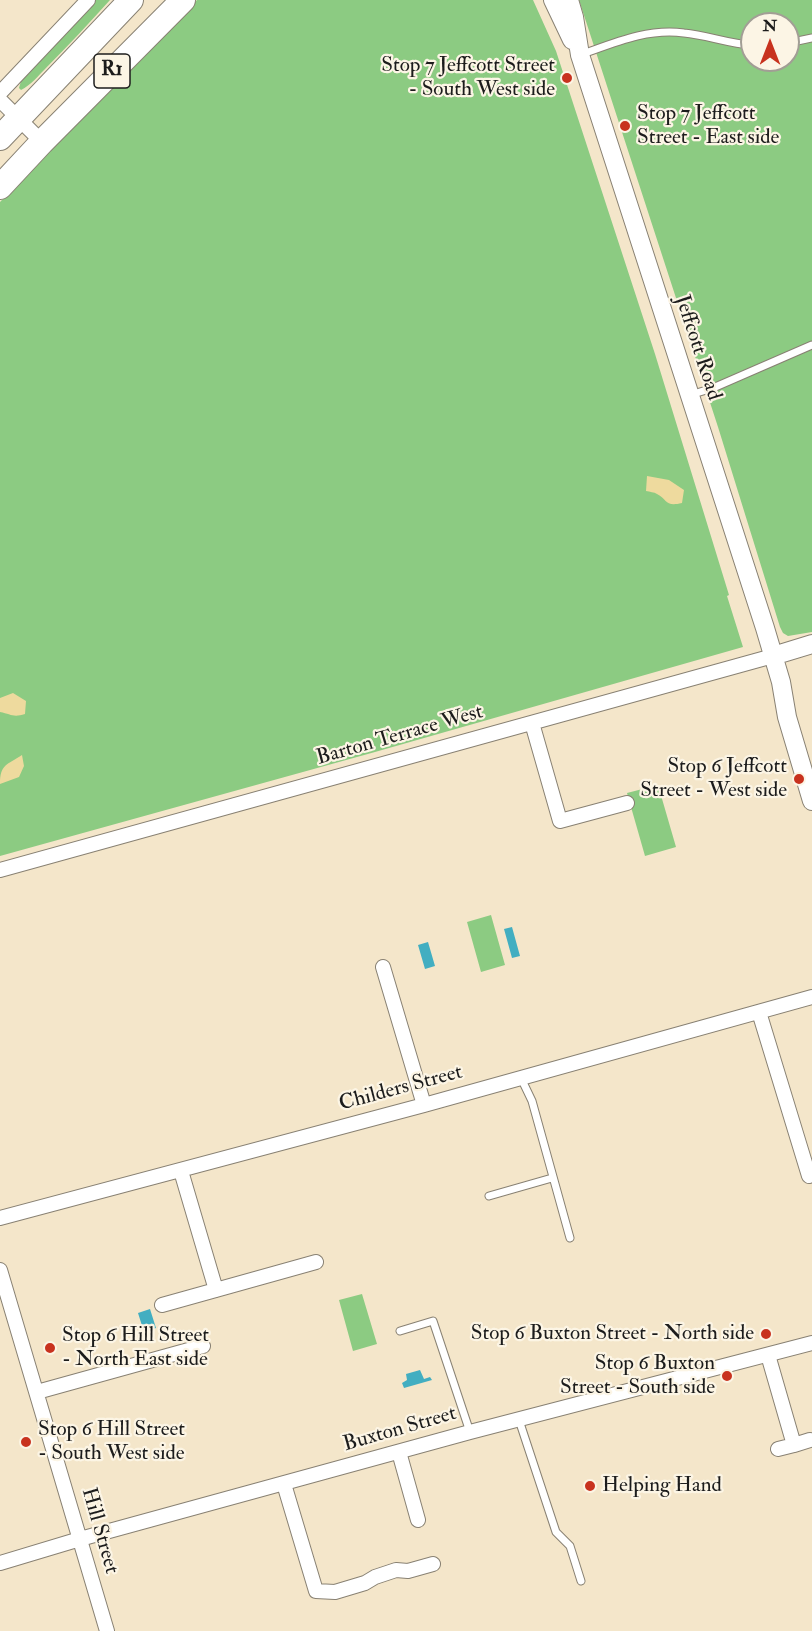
<!DOCTYPE html>
<style>
body{margin:0}
#map{position:relative;width:812px;height:1631px;overflow:hidden;background:#f4e6ca;font-family:"IM FELL Double Pica",serif}
canvas{display:block}
.north{position:absolute;left:740px;top:12px;width:60px;height:60px;box-sizing:border-box;background:#fcf5e5;border:2px solid #a29e95;border-radius:50%;rotate:0deg;font-size:16px;font-weight:700;line-height:24px;text-align:center;color:#1c1c1c}
.north::after{content:'';display:block;margin:auto;width:21px;height:27px;background:#c8321e;clip-path:polygon(50% 0,100% 100%,50% 72%,0 100%)}
</style>
<div id="map">
<canvas width="812" height="1631"></canvas>
<div class="north">N</div>
</div>
<script>
const c = document.querySelector('canvas').getContext('2d');
c.lineJoin = 'round';
function paint(path, color) {
  c.fillStyle = color;
  c.fill(path, 'evenodd');
}
function stroke(path, color, width, dash) {
  c.strokeStyle = color;
  c.lineWidth = width;
  c.lineCap = dash ? 'butt' : 'round';
  c.setLineDash(dash || []);
  c.stroke(path);
}
function write(font, color, halo, rows, align = 'center') {
  c.font = font + ' "IM FELL Double Pica",serif';
  c.lineWidth = 4.5;
  c.setLineDash([]);
  c.textBaseline = 'middle';
  c.strokeStyle = halo;
  c.fillStyle = color;
  for (const [text, x, y, turn = 0] of rows) {
    c.save();
    c.translate(x, y);
    c.rotate((+turn || 0) * Math.PI / 180);
    c.textAlign = isNaN(turn) ? turn : align;
    if (halo) c.strokeText(text, 0, 0);
    c.fillText(text, 0, 0);
    c.restore();
  }
}
const green = new Path2D(`
 M95,0H110C89,23 68,46 46,68C38,76 31,85 21,90L19,88L21,81L26,73Z
 M197,0H533L556,51L655,354L729,595L727,596L743,647L375,752L0,856V202Z
 M579,0H812V632L788,636L783,633L780,627L718,427ZM752,24H788V60H752Z
 M658,785L676,847L645,856L627,793Z
 M491,915L505,965L481,972L467,922Z
 M362,1294L377,1344L353,1351L339,1300Z`);
const sand = new Path2D(`
 M647,476L669,480L684,490L682,503C665,507 668,500 657,494C654,492 650,492 646,491Z
 M13,693L26,701L25,714C13,718 11,714 0,712V698Z
 M22,755L24,766L19,777L0,784C0,764 7,765 22,755Z`);
const water = new Path2D(`
 M512,927L520,956L512,958L504,929Z
 M428,942L435,966L425,969L418,945Z
 M150,1309L156,1328L144,1332L138,1313Z
 M420,1370L424,1379L430,1377L432,1380L404,1388L402,1383L407,1380L406,1374Z`);
const lane = new Path2D(`
 M788,43L812,38
 M580,55C614,43 647,28 684,33C707,35 729,44 752,45
 M690,395L713,388L812,345
 M521,1078L532,1101L570,1238
 M489,1196L552,1178
 M400,1331L433,1321L470,1432
 M519,1420L556,1532L570,1546L581,1581`);
const street = new Path2D(`
 M0,93L88,0
 M0,100L42,142
 M532,723L560,821L627,803
 M0,870L773,656
 M383,967L424,1105
 M759,1012L809,1176
 M181,1171L216,1290
 M0,1218L424,1105L812,997
 M0,1270L107,1631
 M162,1305L316,1262
 M768,1355L794,1445L778,1449
 M37,1392L203,1346
 M794,1445L810,1440
 M399,1452L418,1520
 M284,1484L316,1591L335,1592L365,1583L375,1577L396,1570L408,1571L433,1564
 M0,1563L80,1539L470,1432L812,1343`);
const secondary = new Path2D(`
 M553,0L572,40
 M569,0L574,17L580,55L765,628L781,682L787,717L812,801
 M773,656L812,644`);
const highway = new Path2D(`
 M0,138L131,0
 M0,187L42,142L183,0`);
const markers = [
 [567,78,6,"#c8321e"],
 [625,126,6,"#c8321e"],
 [799,779,6,"#c8321e"],
 [766,1334,6,"#c8321e"],
 [50,1348,6,"#c8321e"],
 [727,1376,6,"#c8321e"],
 [26,1442,6,"#c8321e"],
 [590,1486,6,"#c8321e"]
];
const shields = [
 [112,71,36]
];
const shieldNames = [
 ["R1",112,71]
];
const poiNames = [
 ["Stop 7 Jeffcott Street",555,66],
 ["- South West side",555,90],
 ["Stop 7 Jeffcott",637,114,"left"],
 ["Street - East side",637,138,"left"],
 ["Stop 6 Jeffcott",787,767],
 ["Street - West side",787,791],
 ["Stop 6 Buxton Street - North side",754,1334],
 ["Stop 6 Hill Street",62,1336,"left"],
 ["- North East side",62,1360,"left"],
 ["Stop 6 Buxton",715,1364],
 ["Street - South side",715,1388],
 ["Stop 6 Hill Street",38,1430,"left"],
 ["- South West side",38,1454,"left"],
 ["Helping Hand",602,1486,"left"]
];
const streetNames = [
 ["Jeffcott Road",697,348,72],
 ["Barton Terrace West",400,736,-16],
 ["Childers Street",401,1089,-15],
 ["Buxton Street",400,1430,-16],
 ["Hill Street",99,1531,74]
];
paint(green, '#8ccb82');
paint(sand, '#eeda9e');
paint(water, '#42aec1');
stroke(lane, '#888173', 9);
stroke(street, '#888173', 16);
stroke(secondary, '#888173', 20);
stroke(highway, '#888173', 26);
stroke(lane, '#fff', 7);
stroke(street, '#fff', 14);
stroke(secondary, '#fff', 18);
stroke(highway, '#fff', 24);
for (const [x, y, r, color] of markers) {
  const dot = new Path2D();
  dot.arc(x, y, r, 0, 2 * Math.PI);
  c.fillStyle = color;
  c.fill(dot);
  stroke(dot, '#fcf5e5', 2);
}
for (const [x, y, w] of shields) {
  const box = new Path2D();
  box.roundRect(x - w / 2, y - 17, w, 34, 4.5);
  c.fillStyle = '#fcf5e5';
  c.fill(box);
  stroke(box, '#1c1c1c', 1.5);
}
write('bold 20px', '#1c1c1c', null, shieldNames);
write('21px', '#1c1c1c', '#fcf5e5', poiNames, 'right');
write('21px', '#1c1c1c', '#fcf5e5', streetNames);
</script>
